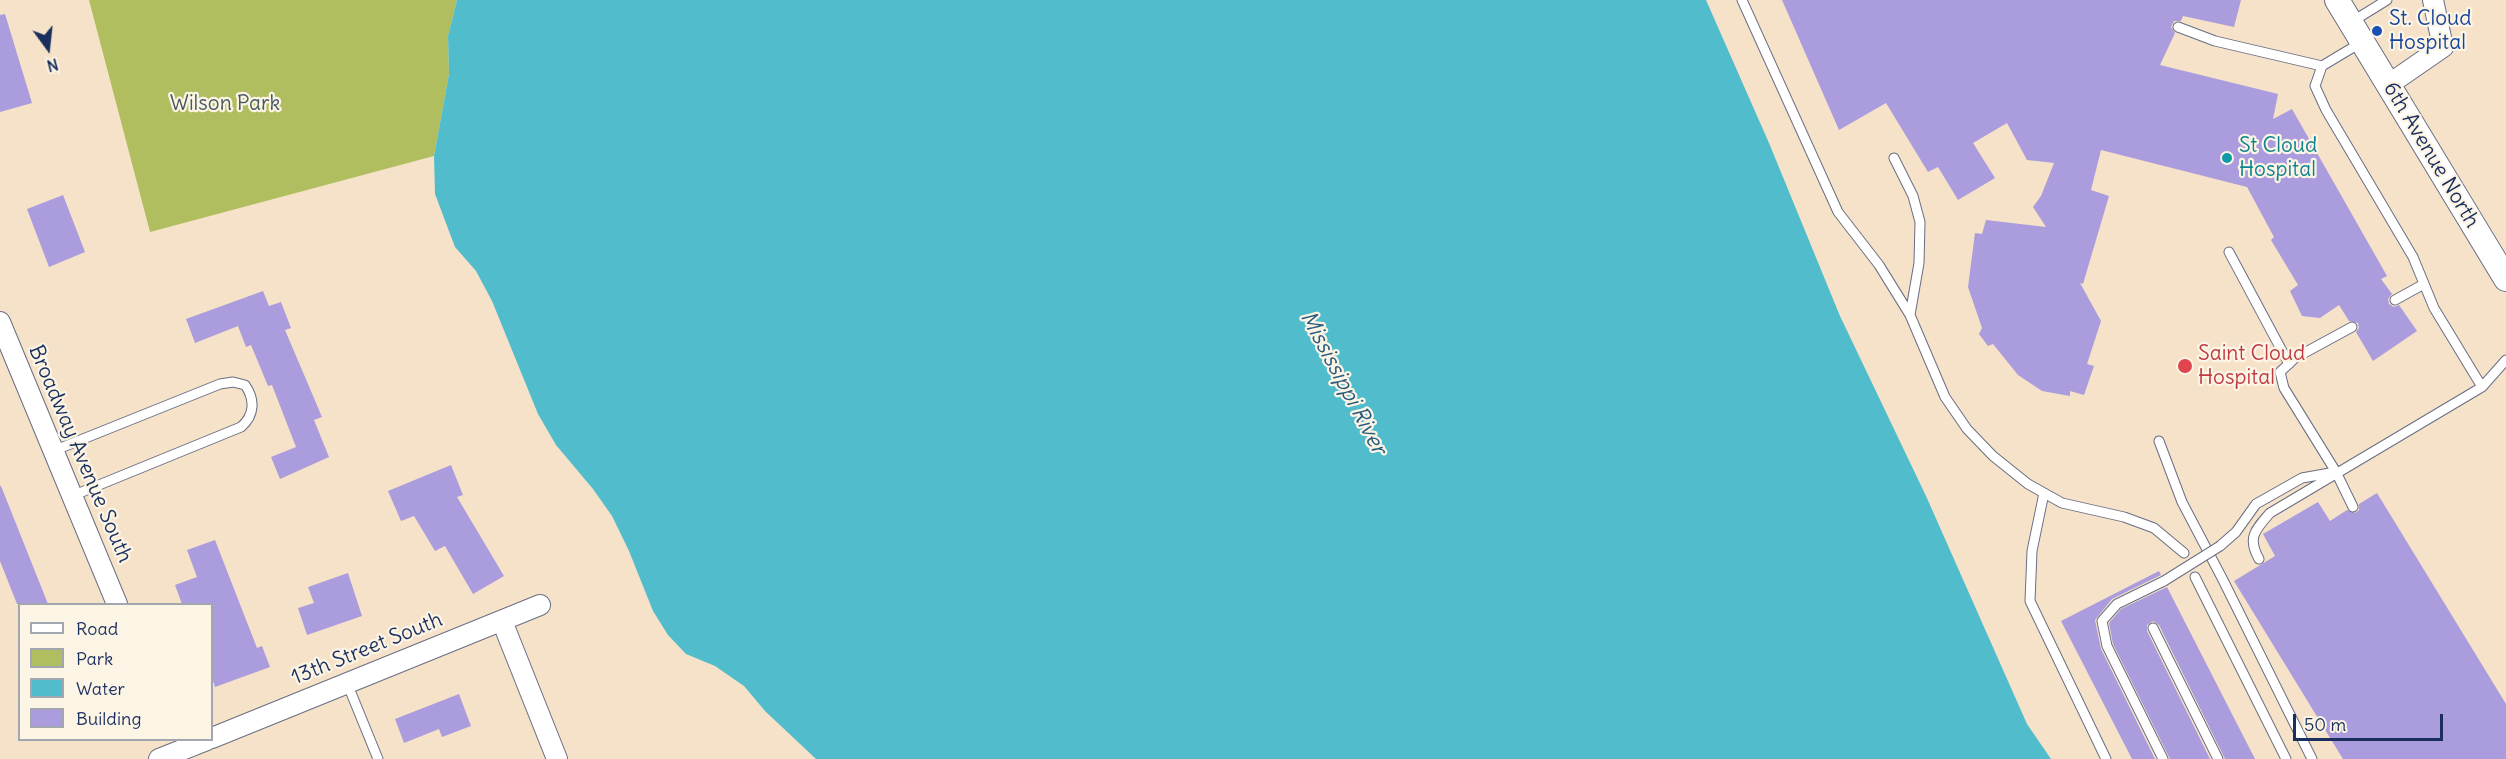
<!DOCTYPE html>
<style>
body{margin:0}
#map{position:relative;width:2506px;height:759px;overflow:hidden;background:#f6e2c8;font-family:Delius,sans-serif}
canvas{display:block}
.legend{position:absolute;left:18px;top:603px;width:195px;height:138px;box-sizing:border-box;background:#fcf5e5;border:2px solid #a2a6af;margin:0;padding:8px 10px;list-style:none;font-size:18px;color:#1b2f5e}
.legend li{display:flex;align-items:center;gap:12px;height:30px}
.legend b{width:30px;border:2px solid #a2a6af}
.north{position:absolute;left:18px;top:18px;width:60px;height:60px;-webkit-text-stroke:4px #fcf5e5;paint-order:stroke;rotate:165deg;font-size:16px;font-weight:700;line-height:24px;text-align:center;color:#1b2f5e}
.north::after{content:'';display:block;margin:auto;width:21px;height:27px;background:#1b2f5e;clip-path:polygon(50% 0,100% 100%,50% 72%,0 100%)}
.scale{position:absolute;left:2293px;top:714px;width:150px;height:27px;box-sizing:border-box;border:3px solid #1b2f5e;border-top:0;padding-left:8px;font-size:18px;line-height:21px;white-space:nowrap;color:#1b2f5e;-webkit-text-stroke:4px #fcf5e5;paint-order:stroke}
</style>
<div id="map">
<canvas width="2506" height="759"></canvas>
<ul class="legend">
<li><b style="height:8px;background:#fff"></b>Road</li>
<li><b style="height:16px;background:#b0be60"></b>Park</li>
<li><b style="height:16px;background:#51bdcc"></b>Water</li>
<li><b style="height:16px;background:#aa9cdd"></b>Building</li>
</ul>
<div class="north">N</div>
<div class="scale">50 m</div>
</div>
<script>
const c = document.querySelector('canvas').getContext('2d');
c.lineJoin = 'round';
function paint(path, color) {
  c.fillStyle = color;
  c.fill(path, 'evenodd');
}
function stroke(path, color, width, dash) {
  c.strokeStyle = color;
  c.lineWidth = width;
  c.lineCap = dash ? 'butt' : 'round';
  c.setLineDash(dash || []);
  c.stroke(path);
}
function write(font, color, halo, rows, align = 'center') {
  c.font = font + ' Delius,sans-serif';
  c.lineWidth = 4.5;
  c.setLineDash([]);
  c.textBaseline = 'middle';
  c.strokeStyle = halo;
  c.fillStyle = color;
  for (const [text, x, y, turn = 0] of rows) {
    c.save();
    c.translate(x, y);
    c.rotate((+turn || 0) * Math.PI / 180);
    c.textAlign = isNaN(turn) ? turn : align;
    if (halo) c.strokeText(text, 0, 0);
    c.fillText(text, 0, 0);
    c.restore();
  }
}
const green = new Path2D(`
 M89,0H457L448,36L449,74L434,156L150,232Z`);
const water = new Path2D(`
 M457,0H1706L1769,143L1840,316L1926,496L2027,724L2051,759H816L765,711L744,686L715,666L686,654L668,635L653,611L629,551L612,516L593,489L556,445L538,414L492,301L476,271L455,247L435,194L434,156L449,74L448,36Z`);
const building = new Path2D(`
 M1782,0H2241L2234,27L2183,16L2181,21H2174L2171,27L2175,33L2160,65L2278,94L2273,119L2292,109L2387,276L2381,279L2392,294L2388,299L2389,304L2394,307L2399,305L2417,331L2373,361L2356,332L2359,328L2358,323L2349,321L2339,305L2320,318L2302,316L2290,291L2298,285L2271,240L2274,237L2247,187L2101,150L2091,190L2109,196L2083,284L2080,283L2101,321L2087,364L2094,366L2084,395L2070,391V396L2042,391L2018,375L1993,344L1988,346L1979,334L1982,328L1968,287L1975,233L1982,234L1986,220L2046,227L2033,207L2041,196L2054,163L2027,160L2007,123L1973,143L1995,178L1958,200L1938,167L1928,172L1886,103L1839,130Z
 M5,14L32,103L0,112V15Z
 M63,195L85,252L49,267L27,209Z
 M263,291L269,306L281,302L291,328L285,330L322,417L314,420L329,457L280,479L271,457L296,447L272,385L268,386L251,345L246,347L238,326L195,343L186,319Z
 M451,465L463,495L457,497L504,576L473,594L445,546L435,551L414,516L401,521L388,491Z
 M0,486H1L48,604H17L0,561Z
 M2377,493L2506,704V759H2343L2234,581L2275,556L2263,534L2318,502L2330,521L2347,510L2355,513L2359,510V504Z
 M215,540L257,648L262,646L270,667L215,687L212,678V604H182L175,585L197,577L187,550Z
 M2159,571L2161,575L2112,599L2095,620L2101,649L2155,759H2132L2061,621Z
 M348,573L362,616L307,635L298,608L314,603L308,587Z
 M2167,587L2255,759H2225L2159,625L2153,621L2147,625V631L2210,759H2170L2113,644L2109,623L2121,609Z
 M459,694L471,726L442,737L439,729L404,743L395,719Z`);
const service = new Path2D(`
 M1742,0L1838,212L1879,265L1910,315
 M2353,21L2387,0
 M2178,27L2215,41L2322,66L2362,42
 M2322,66L2315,86L2326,110L2413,257L2434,308L2482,387
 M1894,158L1913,196L1920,222L1919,263L1910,315L1945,397L1967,429L1993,456L2028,484L2062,503L2124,517L2154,528L2184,553
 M2229,252L2289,364
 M2395,300L2424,284
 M2352,327L2295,358L2280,372L2284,388L2336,472L2353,507
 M2159,441L2182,502L2223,580L2312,759
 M53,451L220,384L233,382L245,385C255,399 255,415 241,427L72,496
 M2044,493L2032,551L2030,601L2106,759
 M2220,546L2236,532L2256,504L2302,478L2330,473
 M2259,559C2247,538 2255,530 2270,513L2482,387L2506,360
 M2195,577L2286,759
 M2153,628L2218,759
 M347,683L378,759
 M2163,759L2107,646L2102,621L2117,604L2164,581`);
const minor = new Path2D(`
 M2388,85L2443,47L2433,0
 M0,322L117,604
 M502,621L557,759
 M212,738L540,605
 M159,759L207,740`);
const tertiary = new Path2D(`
 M2337,0L2506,279`);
const serviceBridge = new Path2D(`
 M2164,581L2220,546`);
const markers = [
 [2377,31,6,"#1a4fb4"],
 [2227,158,6,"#0f9aa8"],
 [2185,366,8,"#e0444e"]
];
const transitNames = [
 ["St. Cloud",2389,19],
 ["Hospital",2389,43]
];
const parkNames = [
 ["Wilson Park",225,104]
];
const cultureNames = [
 ["St Cloud",2239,146],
 ["Hospital",2239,170]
];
const streetNames = [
 ["6th Avenue North",2431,155,59],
 ["Broadway Avenue South",80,454,67],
 ["13th Street South",367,649,-22]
];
const healthNames = [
 ["Saint Cloud",2198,354],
 ["Hospital",2198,378]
];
const waterNames = [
 ["Mississippi River",1343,383,62]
];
paint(green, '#b0be60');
paint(water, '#51bdcc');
paint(building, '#aa9cdd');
stroke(service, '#686e83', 11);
stroke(minor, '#686e83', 22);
stroke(tertiary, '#686e83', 26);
stroke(service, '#fff', 9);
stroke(minor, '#fff', 20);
stroke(tertiary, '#fff', 24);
stroke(serviceBridge, '#686e83', 11, []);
stroke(serviceBridge, '#fff', 9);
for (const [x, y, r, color] of markers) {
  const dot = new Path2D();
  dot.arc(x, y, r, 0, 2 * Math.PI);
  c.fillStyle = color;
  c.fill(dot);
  stroke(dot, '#fcf5e5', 2);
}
write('21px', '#164399', '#fcf5e5', transitNames, 'left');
write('21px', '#485a5f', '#fcf5e5', parkNames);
write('21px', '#0d838f', '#fcf5e5', cultureNames, 'left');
write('21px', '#1b2f5e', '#fcf5e5', streetNames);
write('21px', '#be3a42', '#fcf5e5', healthNames, 'left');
write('italic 22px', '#2b5a7f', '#fcf5e5', waterNames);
</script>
